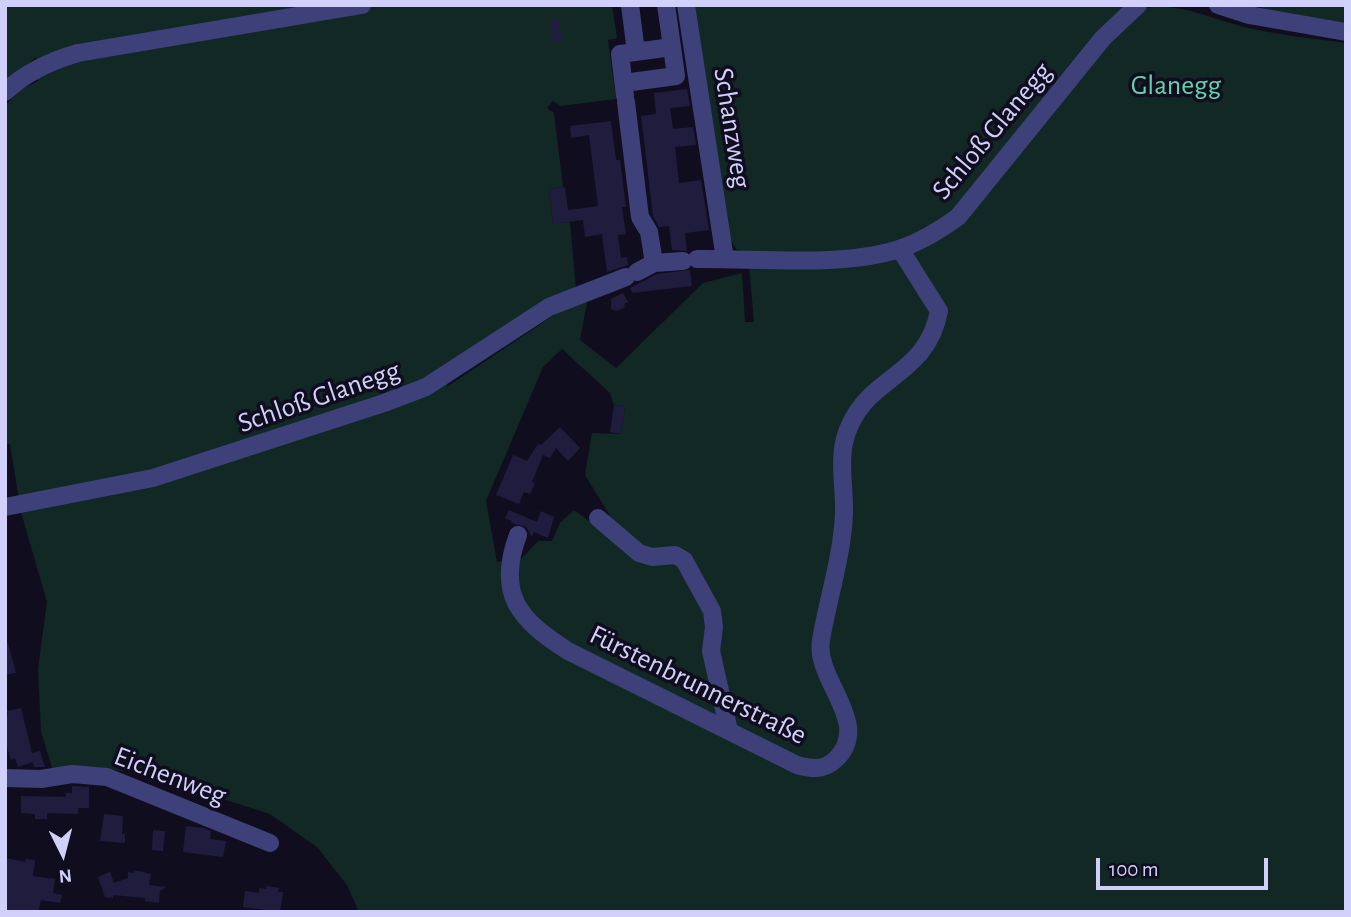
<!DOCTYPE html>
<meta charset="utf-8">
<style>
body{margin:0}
#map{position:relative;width:1351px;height:917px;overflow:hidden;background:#100e1e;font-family:"Alegreya Sans",sans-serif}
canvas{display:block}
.frame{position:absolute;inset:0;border:7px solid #d1d0fb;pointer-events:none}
.north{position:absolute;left:28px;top:819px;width:70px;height:70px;-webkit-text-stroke:5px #100e1e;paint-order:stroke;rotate:174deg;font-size:19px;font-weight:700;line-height:28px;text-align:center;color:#d1d0fb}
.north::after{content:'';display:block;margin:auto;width:24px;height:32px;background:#d1d0fb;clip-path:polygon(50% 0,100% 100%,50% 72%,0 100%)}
.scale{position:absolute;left:1096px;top:858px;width:172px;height:32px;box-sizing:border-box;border:4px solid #d1d0fb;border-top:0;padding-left:9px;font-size:21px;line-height:24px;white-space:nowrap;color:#d1d0fb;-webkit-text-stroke:5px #100e1e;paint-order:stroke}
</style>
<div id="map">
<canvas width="1351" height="917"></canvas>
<div class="frame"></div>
<div class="north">N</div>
<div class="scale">100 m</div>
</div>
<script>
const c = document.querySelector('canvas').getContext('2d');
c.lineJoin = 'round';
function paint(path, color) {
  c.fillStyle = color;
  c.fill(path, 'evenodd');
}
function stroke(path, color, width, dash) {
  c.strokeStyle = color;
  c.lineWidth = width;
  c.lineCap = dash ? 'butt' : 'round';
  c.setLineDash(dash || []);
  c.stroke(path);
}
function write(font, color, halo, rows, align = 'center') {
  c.font = font + ' "Alegreya Sans",sans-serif';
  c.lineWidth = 7;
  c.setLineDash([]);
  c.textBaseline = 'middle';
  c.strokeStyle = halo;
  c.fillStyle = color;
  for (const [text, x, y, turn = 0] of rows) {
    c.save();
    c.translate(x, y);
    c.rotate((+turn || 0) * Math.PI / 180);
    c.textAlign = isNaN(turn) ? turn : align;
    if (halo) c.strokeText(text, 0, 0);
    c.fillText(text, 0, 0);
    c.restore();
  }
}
const green = new Path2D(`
 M5,5H612L617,38L608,40L616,99L560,106L553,101L547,108L554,113L563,187L549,189L553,223L570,222L576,290L450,364L447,387L557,313L587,302L580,340L616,368L703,283L742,273L745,322H754L749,265L924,243L1140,9C1178,0 1213,20 1249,28C1281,35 1313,39 1346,43V912H359L347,885L317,847L270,814L148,775L95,767L53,771L41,731L38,669L47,602L21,512L10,444H5V106L20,90L38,81L36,57L5,84ZM562,349L610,393L614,405L625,407L621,434L592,433L585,475L617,527L612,538L574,510L560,523L552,541H538L521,559L497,562L486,501L543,367Z
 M695,5H1130L957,212L892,246L848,253L763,257L736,249L724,228Z
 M1254,5H1346V24L1287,17Z`);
const building = new Path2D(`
 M558,19L562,41L553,42L549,21Z
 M687,89L690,106L670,108L673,129L693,127L696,145L675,147L679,183L701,180L709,230L685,233L687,251L672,250L669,226L659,227L653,216L641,116L656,114L654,93Z
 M611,121L616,160H620L626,207H622L626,234L618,235L621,258L627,257L628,265L607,272L602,234L585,237L583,220L553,224L549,189L565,187L568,210L598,206L589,135L571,138L570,126Z
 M690,270L692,286L632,293L630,288L657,274Z
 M623,293L628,302L624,304L625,307L617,311L611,309V299Z
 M614,405L625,407L621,434L610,432Z
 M560,427L580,448L568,461L556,448L550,458L543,455L532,482L535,483L530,494L524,492L519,504L496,495L513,455L527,461L538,444L541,445Z
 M509,510L537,522L541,511L554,517L548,538L534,532L532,537L526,527L511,523L512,521L505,518Z
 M5,643H8L16,673L5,675Z
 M21,708L32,753L40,751L45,767H34L33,762L18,767L15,758L11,760L5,741L7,739L5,716L8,715L7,711Z
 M72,786L89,787V808H78V814L47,813V819H35V814L21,813V796L66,797V793H72Z
 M104,814L123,816L122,834H125V843L100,841Z
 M186,826L204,828L211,831L210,839L226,841L223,857L183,852Z
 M153,830L165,831L163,851L152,850Z
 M5,858L25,862L26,859L35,860L33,876L55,879L53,893L62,895L60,903L41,900L38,912H5Z
 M134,870L151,874L149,885L166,887L160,891L159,903L145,901V898L113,895V898L105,897L98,877L110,872L114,883L128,878V872L134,873Z
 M267,886L279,888L278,892H283L280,912L243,907L245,891L259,893V888L266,889Z`);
const minor = new Path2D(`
 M630,5L636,52
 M666,5L672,47
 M686,5L725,259
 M1218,5L1249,15L1346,32
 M624,83L676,76L672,47L620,54L625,96
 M5,92C26,72 50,61 78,53L362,5
 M626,102L640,217L649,232L654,263
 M697,259C757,258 846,268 902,248C922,241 940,230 958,217L1103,38L1138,5
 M637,272L654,263L683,261
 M5,507L153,478L384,403L426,387L549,307L626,277
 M598,518L639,553L652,557L675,555L684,560L712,611L714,627L711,651L729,731
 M518,535C496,594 519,620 568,651L797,765C811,769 824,771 836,759C873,723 814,680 821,640C828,599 842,557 844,514C845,484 836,454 850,425C872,375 927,375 939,311L900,249
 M5,778L41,779L72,774L107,777L270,843`);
const parkNames = [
 ["Glanegg",1176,86]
];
const streetNames = [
 ["Schanzweg",732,128,81],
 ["Schloß Glanegg",992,131,-50],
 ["Schloß Glanegg",319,397,-19],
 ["Fürstenbrunnerstraße",698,685,26],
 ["Eichenweg",170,776,21]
];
paint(green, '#122825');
paint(building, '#201c3d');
stroke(minor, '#3e4079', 18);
write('28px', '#63d3af', '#100e1e', parkNames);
write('28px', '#d1d0fb', '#100e1e', streetNames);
</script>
